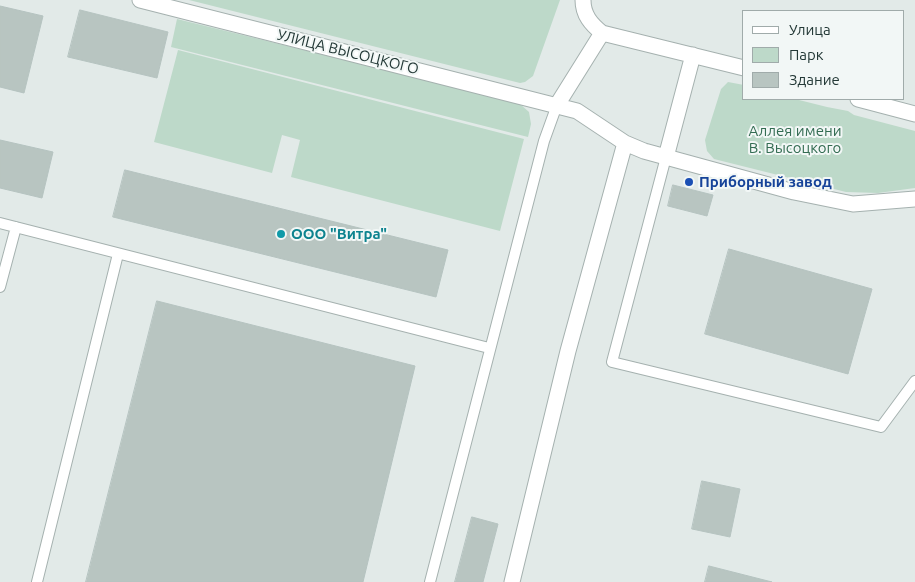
<!DOCTYPE html>
<meta charset="utf-8">
<style>
body{margin:0}
#map{position:relative;width:915px;height:582px;overflow:hidden;background:#e2eae8;font-family:Ubuntu,sans-serif}
canvas{display:block}
.legend{position:absolute;left:742px;top:10px;width:162px;height:90px;box-sizing:border-box;background:#f2f7f6;border:1px solid #a0abaa;margin:0;padding:6px 9px;list-style:none;font-size:15px;color:#243937}
.legend li{display:flex;align-items:center;gap:10px;height:25px}
.legend b{width:25px;border:1px solid #a0abaa}
</style>
<div id="map">
<canvas width="915" height="582"></canvas>
<ul class="legend">
<li><b style="height:6px;background:#fff"></b>Улица</li>
<li><b style="height:14px;background:#bdd9c9"></b>Парк</li>
<li><b style="height:14px;background:#b8c5c1"></b>Здание</li>
</ul>
</div>
<script>
const c = document.querySelector('canvas').getContext('2d');
c.lineJoin = 'round';
function paint(path, color) {
  c.fillStyle = color;
  c.fill(path, 'evenodd');
}
function stroke(path, color, width, dash) {
  c.strokeStyle = color;
  c.lineWidth = width;
  c.lineCap = dash ? 'butt' : 'round';
  c.setLineDash(dash || []);
  c.stroke(path);
}
function write(font, color, halo, rows, align = 'center') {
  c.font = font + ' Ubuntu,sans-serif';
  c.lineWidth = 4;
  c.setLineDash([]);
  c.textBaseline = 'middle';
  c.strokeStyle = halo;
  c.fillStyle = color;
  for (const [text, x, y, turn = 0] of rows) {
    c.save();
    c.translate(x, y);
    c.rotate((+turn || 0) * Math.PI / 180);
    c.textAlign = isNaN(turn) ? turn : align;
    if (halo) c.strokeText(text, 0, 0);
    c.fillText(text, 0, 0);
    c.restore();
  }
}
const green = new Path2D(`
 M189,0H560L533,76L525,82L520,83Z
 M177,19L500,98L520,104L529,112L531,124L528,137L171,47Z
 M178,50L524,139L500,231L291,177L300,140L282,135L272,173L154,142Z
 M728,82L744,85V99H795L827,107L848,111L854,115L915,131V188L878,193L846,192L714,159L707,151L705,140L721,89Z`);
const building = new Path2D(`
 M0,6L43,16L24,93L0,87Z
 M80,10L168,32L157,78L68,57Z
 M0,140L53,152L42,198L0,188Z
 M125,170L448,250L436,297L113,217Z
 M673,185L713,195L707,216L668,206Z
 M729,249L872,289L848,374L705,334Z
 M157,301L415,366L363,582H86Z
 M702,481L740,489L730,537L692,529Z
 M472,517L498,524L483,582H455Z
 M709,566L772,582H705Z`);
const service = new Path2D(`
 M666,157L612,362L881,427L915,381
 M0,223L489,348
 M0,287L16,227
 M37,582L118,254
 M430,582L544,141L557,105`);
const minor = new Path2D(`
 M140,0L577,111L625,143L644,151L794,192L853,204L915,199
 M583,0C583,15 591,24 602,33L744,68
 M858,99L915,114
 M557,105L602,33
 M666,157L693,55
 M512,582L568,351L625,143`);
const markers = [
 [689,182,5,"#1a4fb4"],
 [281,234,5,"#0f9aa8"]
];
const streetNames = [
 ["УЛИЦА ВЫСОЦКОГО",348,52,14]
];
const parkNames = [
 ["Аллея имени",795,131],
 ["В. Высоцкого",795,148]
];
const transitNames = [
 ["Приборный завод",699,182]
];
const cultureNames = [
 ["ООО \"Витра\"",291,234]
];
paint(green, '#bdd9c9');
paint(building, '#b8c5c1');
stroke(building, '#b5c3c0', 1);
stroke(service, '#a5b1af', 12);
stroke(minor, '#a5b1af', 17);
stroke(service, '#fff', 10);
stroke(minor, '#fff', 15);
for (const [x, y, r, color] of markers) {
  const dot = new Path2D();
  dot.arc(x, y, r, 0, 2 * Math.PI);
  c.fillStyle = color;
  c.fill(dot);
  stroke(dot, '#f2f7f6', 2);
}
write('15px', '#243937', '#f2f7f6', streetNames);
write('15px', '#336c52', '#f2f7f6', parkNames);
write('bold 15px', '#164399', '#f2f7f6', transitNames, 'left');
write('bold 15px', '#0d838f', '#f2f7f6', cultureNames, 'left');
</script>
